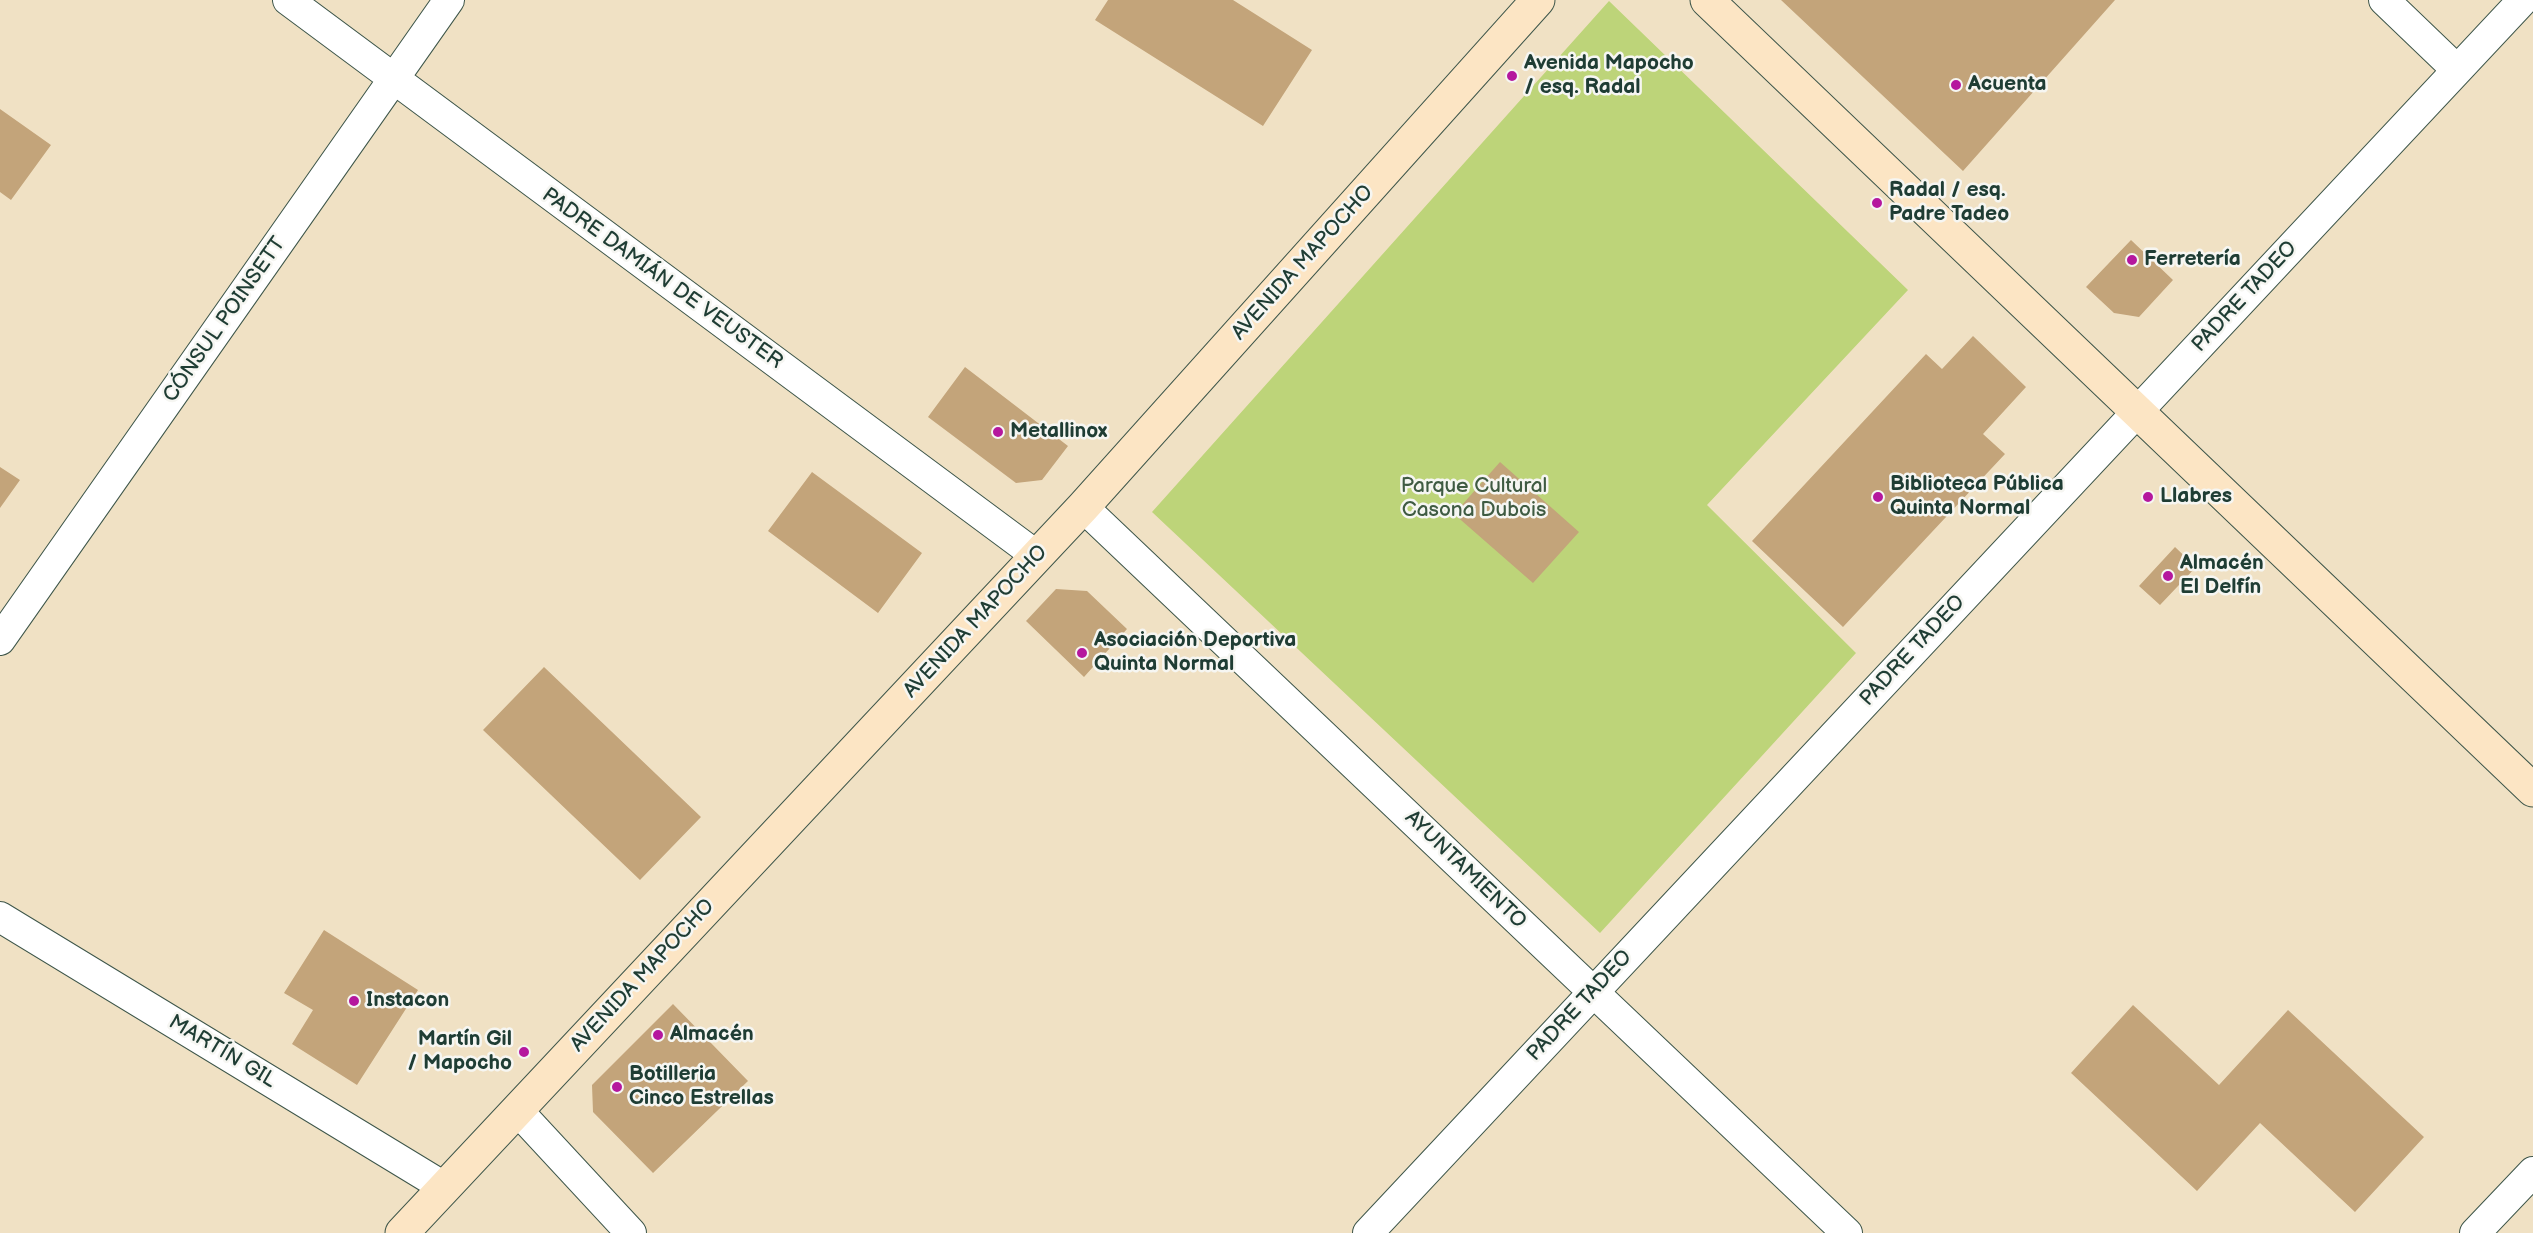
<!DOCTYPE html>
<meta charset="utf-8">
<style>
body{margin:0}
canvas{display:block;background:#f0e1c4}
</style>
<canvas width="2533" height="1233"></canvas>
<script>
const c = document.querySelector('canvas').getContext('2d');
c.lineJoin = 'round';
function paint(path, color) {
  c.fillStyle = color;
  c.fill(path, 'evenodd');
}
function stroke(path, color, width, dash) {
  c.strokeStyle = color;
  c.lineWidth = width;
  c.lineCap = dash ? 'butt' : 'round';
  c.setLineDash(dash || []);
  c.stroke(path);
}
function write(font, color, halo, rows, align = 'center') {
  c.font = font + ' "Balsamiq Sans",sans-serif';
  c.lineWidth = 5;
  c.setLineDash([]);
  c.textBaseline = 'middle';
  c.strokeStyle = halo;
  c.fillStyle = color;
  for (const [text, x, y, turn = 0] of rows) {
    c.save();
    c.translate(x, y);
    c.rotate((+turn || 0) * Math.PI / 180);
    c.textAlign = isNaN(turn) ? turn : align;
    if (halo) c.strokeText(text, 0, 0);
    c.fillText(text, 0, 0);
    c.restore();
  }
}
const green = new Path2D(`
 M1609,1L1908,290L1707,505L1856,653L1600,933L1152,512Z`);
const building = new Path2D(`
 M1108,0H1233L1312,50L1263,126L1095,20Z
 M1781,0H2115L1963,171Z
 M0,109L51,145L11,200L0,192Z
 M2131,240L2173,280L2139,317L2114,313L2086,287Z
 M1973,336L2026,387L1983,434L2005,454L1843,627L1752,541L1926,354L1942,369Z
 M965,367L1068,446L1042,480L1016,483L928,417Z
 M1500,462L1579,532L1533,583L1454,514Z
 M0,467L20,480L0,508Z
 M812,472L922,553L878,613L768,531Z
 M2175,547L2196,567L2160,605L2139,586Z
 M1056,589L1087,591L1127,629L1084,677L1026,621Z
 M544,667L701,817L640,880L483,730Z
 M324,930L418,990L357,1085L292,1044L313,1010L284,993Z
 M673,1004L748,1081L653,1173L593,1112L592,1085Z
 M2133,1005L2219,1085L2288,1010L2424,1137L2355,1212L2260,1123L2197,1191L2071,1073Z`);
const street = new Path2D(`
 M288,0L1037,556
 M2384,0L2457,70
 M1083,507L1847,1233
 M0,640L449,0
 M0,917L444,1187
 M517,1110L631,1233
 M1368,1233L2523,0
 M2475,1233L2533,1172`);
const secondary = new Path2D(`
 M1707,0L2533,790
 M402,1233L1083,507L1538,0`);
const markers = [
 [1512,76,6,"#b5179e"],
 [1956,85,6,"#b5179e"],
 [1877,203,6,"#b5179e"],
 [2132,260,6,"#b5179e"],
 [998,432,6,"#b5179e"],
 [1878,497,6,"#b5179e"],
 [2148,497,6,"#b5179e"],
 [2168,576,6,"#b5179e"],
 [1082,653,6,"#b5179e"],
 [354,1001,6,"#b5179e"],
 [658,1035,6,"#b5179e"],
 [524,1052,6,"#b5179e"],
 [617,1087,6,"#b5179e"]
];
const poiNames = [
 ["Avenida Mapocho",1524,64],
 ["/ esq. Radal",1524,88],
 ["Acuenta",1968,85],
 ["Radal / esq.",1889,191],
 ["Padre Tadeo",1889,215],
 ["Ferretería",2144,260],
 ["Metallinox",1010,432],
 ["Biblioteca Pública",1890,485],
 ["Quinta Normal",1890,509],
 ["Llabres",2160,497],
 ["Almacén",2180,564],
 ["El Delfín",2180,588],
 ["Asociación Deportiva",1094,641],
 ["Quinta Normal",1094,665],
 ["Instacon",366,1001],
 ["Almacén",670,1035],
 ["Martín Gil",512,1040,"right"],
 ["/ Mapocho",512,1064,"right"],
 ["Botilleria",629,1075],
 ["Cinco Estrellas",629,1099]
];
const streetNames = [
 ["AVENIDA MAPOCHO",1303,263,-48],
 ["PADRE DAMIÁN DE VEUSTER",662,279,36],
 ["PADRE TADEO",2245,297,-47],
 ["CÓNSUL POINSETT",225,320,-55],
 ["AVENIDA MAPOCHO",976,622,-47],
 ["PADRE TADEO",1913,651,-47],
 ["AYUNTAMIENTO",1465,870,44],
 ["AVENIDA MAPOCHO",643,976,-47],
 ["PADRE TADEO",1580,1006,-47],
 ["MARTÍN GIL",222,1052,31]
];
const parkNames = [
 ["Parque Cultural",1474,487],
 ["Casona Dubois",1474,511]
];
paint(green, '#bdd479');
paint(building, '#c3a47a');
stroke(street, '#3e564a', 32);
stroke(secondary, '#3e564a', 35);
stroke(street, '#fff', 30);
stroke(secondary, '#fce5c4', 33);
for (const [x, y, r, color] of markers) {
  const dot = new Path2D();
  dot.arc(x, y, r, 0, 2 * Math.PI);
  c.fillStyle = color;
  c.fill(dot);
  stroke(dot, '#f6f6f2', 2);
}
write('bold 21px', '#1f3d34', '#f6f6f2', poiNames, 'left');
write('21px', '#1f3d34', '#f6f6f2', streetNames);
write('21px', '#3f5b42', '#f6f6f2', parkNames);
</script>
